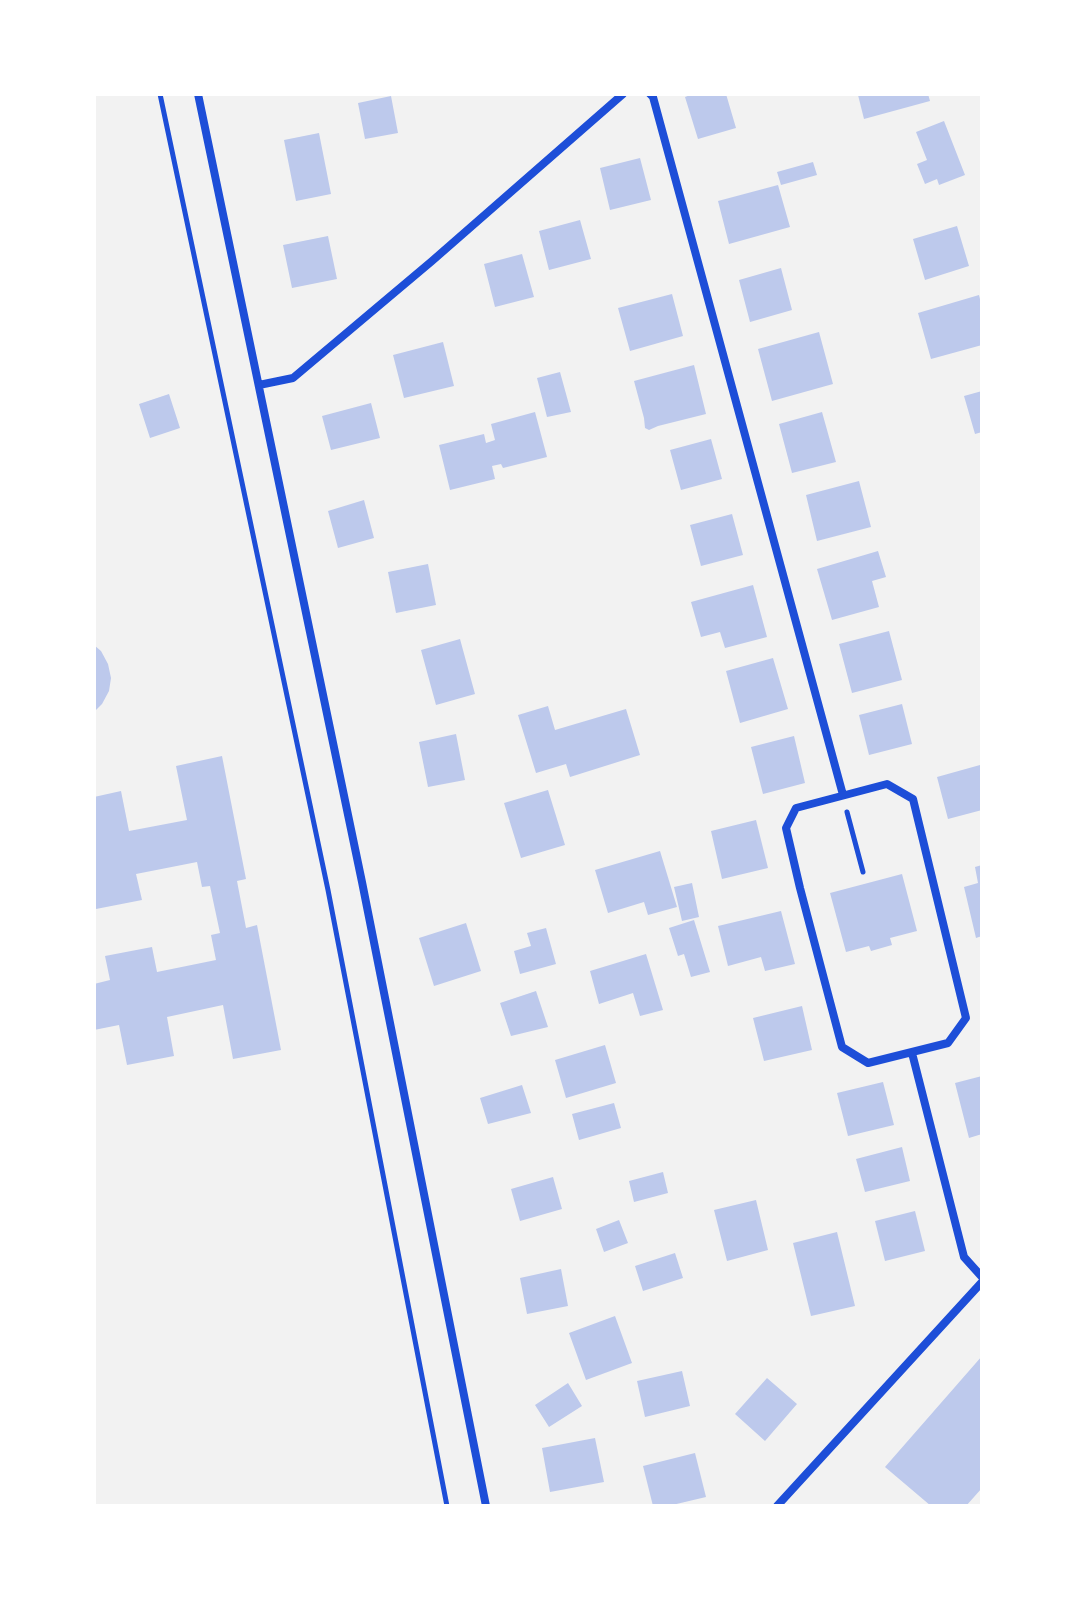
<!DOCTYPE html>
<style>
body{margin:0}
#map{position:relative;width:1076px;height:1600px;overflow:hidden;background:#f2f2f2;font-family:Quicksand,sans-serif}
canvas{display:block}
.frame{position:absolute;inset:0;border:96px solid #fff;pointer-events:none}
</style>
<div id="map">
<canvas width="1076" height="1600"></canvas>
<div class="frame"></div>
</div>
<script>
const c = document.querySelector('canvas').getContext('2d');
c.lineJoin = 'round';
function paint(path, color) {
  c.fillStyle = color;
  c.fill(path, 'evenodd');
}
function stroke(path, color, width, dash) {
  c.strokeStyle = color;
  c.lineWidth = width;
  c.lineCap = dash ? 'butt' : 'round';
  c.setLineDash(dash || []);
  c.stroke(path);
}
const building = new Path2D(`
 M693,94H726L736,128L698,139L685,97Z
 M861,94H896L897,96L904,94H928L930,101L864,119L858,95Z
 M391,96L398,133L365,139L358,103Z
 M944,121L965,175L939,185L937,179L925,184L917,164L927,160L916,132Z
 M319,133L331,194L296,201L284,140Z
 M640,158L651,200L610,210L600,168Z
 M813,162L817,175L781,185L777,172Z
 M778,185L790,227L729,244L718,201Z
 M580,220L591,259L549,270L539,231Z
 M957,226L969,266L925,280L913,239Z
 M328,236L337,279L292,288L283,245Z
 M522,254L534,297L495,307L484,264Z
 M781,268L792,310L750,322L739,280Z
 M672,294L683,336L630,351L618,308Z
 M979,295L982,307V345L931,359L918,313Z
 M819,332L833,384L772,401L758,349Z
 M443,342L454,386L404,398L393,355Z
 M694,365L706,414L658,426L649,430L645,428L644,418L634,381Z
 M560,372L571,412L547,417L537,378Z
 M982,391V432L975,434L964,396Z
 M169,394L180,428L150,438L139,404Z
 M371,403L380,438L331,450L322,416Z
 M535,412L547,457L503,468L501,464L492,466L495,479L450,490L439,445L484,434L486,443L495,440L491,424Z
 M822,412L836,462L792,473L779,424Z
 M711,439L722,479L681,490L670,450Z
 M859,481L871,527L817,541L806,495Z
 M364,500L374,538L338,548L328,511Z
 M732,514L743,555L701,566L690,525Z
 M878,551L886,577L872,581L879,607L832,620L817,569Z
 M428,564L436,605L396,613L388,572Z
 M753,585L767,637L725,648L720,632L701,637L691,602Z
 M889,631L902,680L852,693L839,644Z
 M460,639L475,694L436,705L421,650Z
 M94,645L101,651L108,664L111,678L109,691L102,704L94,712Z
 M773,658L788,709L740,723L726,671Z
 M902,704L912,744L869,755L859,715Z
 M548,706L555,730L626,709L640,755L570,777L566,764L536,773L518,715Z
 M456,734L465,780L428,787L419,742Z
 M794,736L805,783L763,794L751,747Z
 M222,756L246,879L237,881L246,928L257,925L281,1050L233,1059L223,1005L167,1017L174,1056L127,1065L119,1025L94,1030V984L110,980L105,956L152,947L157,972L216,960L211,935L220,933L210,886L202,887L197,862L136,874L142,900L96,909L94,899V797L121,791L129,831L187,820L176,766Z
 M980,765L982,775V810L948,819L937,777Z
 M548,790L565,845L521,858L504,803Z
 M756,820L768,868L722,879L711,831Z
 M660,851L677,907L648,915L644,902L608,913L595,870Z
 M982,865V936L976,938L964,887L978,883L975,867Z
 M902,874L917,931L890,938L892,945L871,951L869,946L846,952L830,893Z
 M692,883L699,917L682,921L674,887Z
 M781,911L795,964L765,971L761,957L728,966L718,926Z
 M694,920L710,972L691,977L684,954L678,956L669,928Z
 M466,923L481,971L434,986L419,938Z
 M546,928L556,964L520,974L514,951L531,946L527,933Z
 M646,954L663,1010L640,1016L633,993L599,1004L590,971Z
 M536,991L548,1027L511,1036L500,1003Z
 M802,1006L812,1050L764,1061L753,1018Z
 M605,1045L616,1083L566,1098L555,1060Z
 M982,1076V1134L969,1138L955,1083Z
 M883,1082L894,1125L848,1136L837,1093Z
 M522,1085L531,1113L488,1124L480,1098Z
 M614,1103L621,1128L579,1140L572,1114Z
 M902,1147L910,1181L865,1192L856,1159Z
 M663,1172L668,1193L634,1202L629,1181Z
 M553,1177L562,1209L520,1221L511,1189Z
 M756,1200L768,1250L727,1261L714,1210Z
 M915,1211L925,1251L885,1261L875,1221Z
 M619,1220L628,1243L604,1252L596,1229Z
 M837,1232L855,1306L811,1316L793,1243Z
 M675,1253L683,1278L643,1291L635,1266Z
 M561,1269L568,1306L527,1314L520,1278Z
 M615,1316L632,1363L586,1380L569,1333Z
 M982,1356V1488L966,1506H931L885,1467Z
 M682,1371L690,1406L645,1417L637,1381Z
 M767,1378L797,1404L765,1441L735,1414Z
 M568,1383L582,1406L549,1427L535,1405Z
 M595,1438L604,1482L550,1492L542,1448Z
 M695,1453L706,1497L668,1506H653L643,1466Z`);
const path = new Path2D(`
 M160,94L328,890L447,1506
 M847,812L863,872`);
const minor = new Path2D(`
 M198,94L362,882L486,1506
 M650,94L653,97L843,795
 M259,385L293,378L432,261L623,94
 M887,784L913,799L966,1018L948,1043L868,1063L842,1047L800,888L786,828L796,808Z
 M912,1053L964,1257L982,1277
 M777,1506L982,1282`);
paint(building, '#bdc9ec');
stroke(path, '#1d4ed8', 5);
stroke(minor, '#1d4ed8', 8);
</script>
